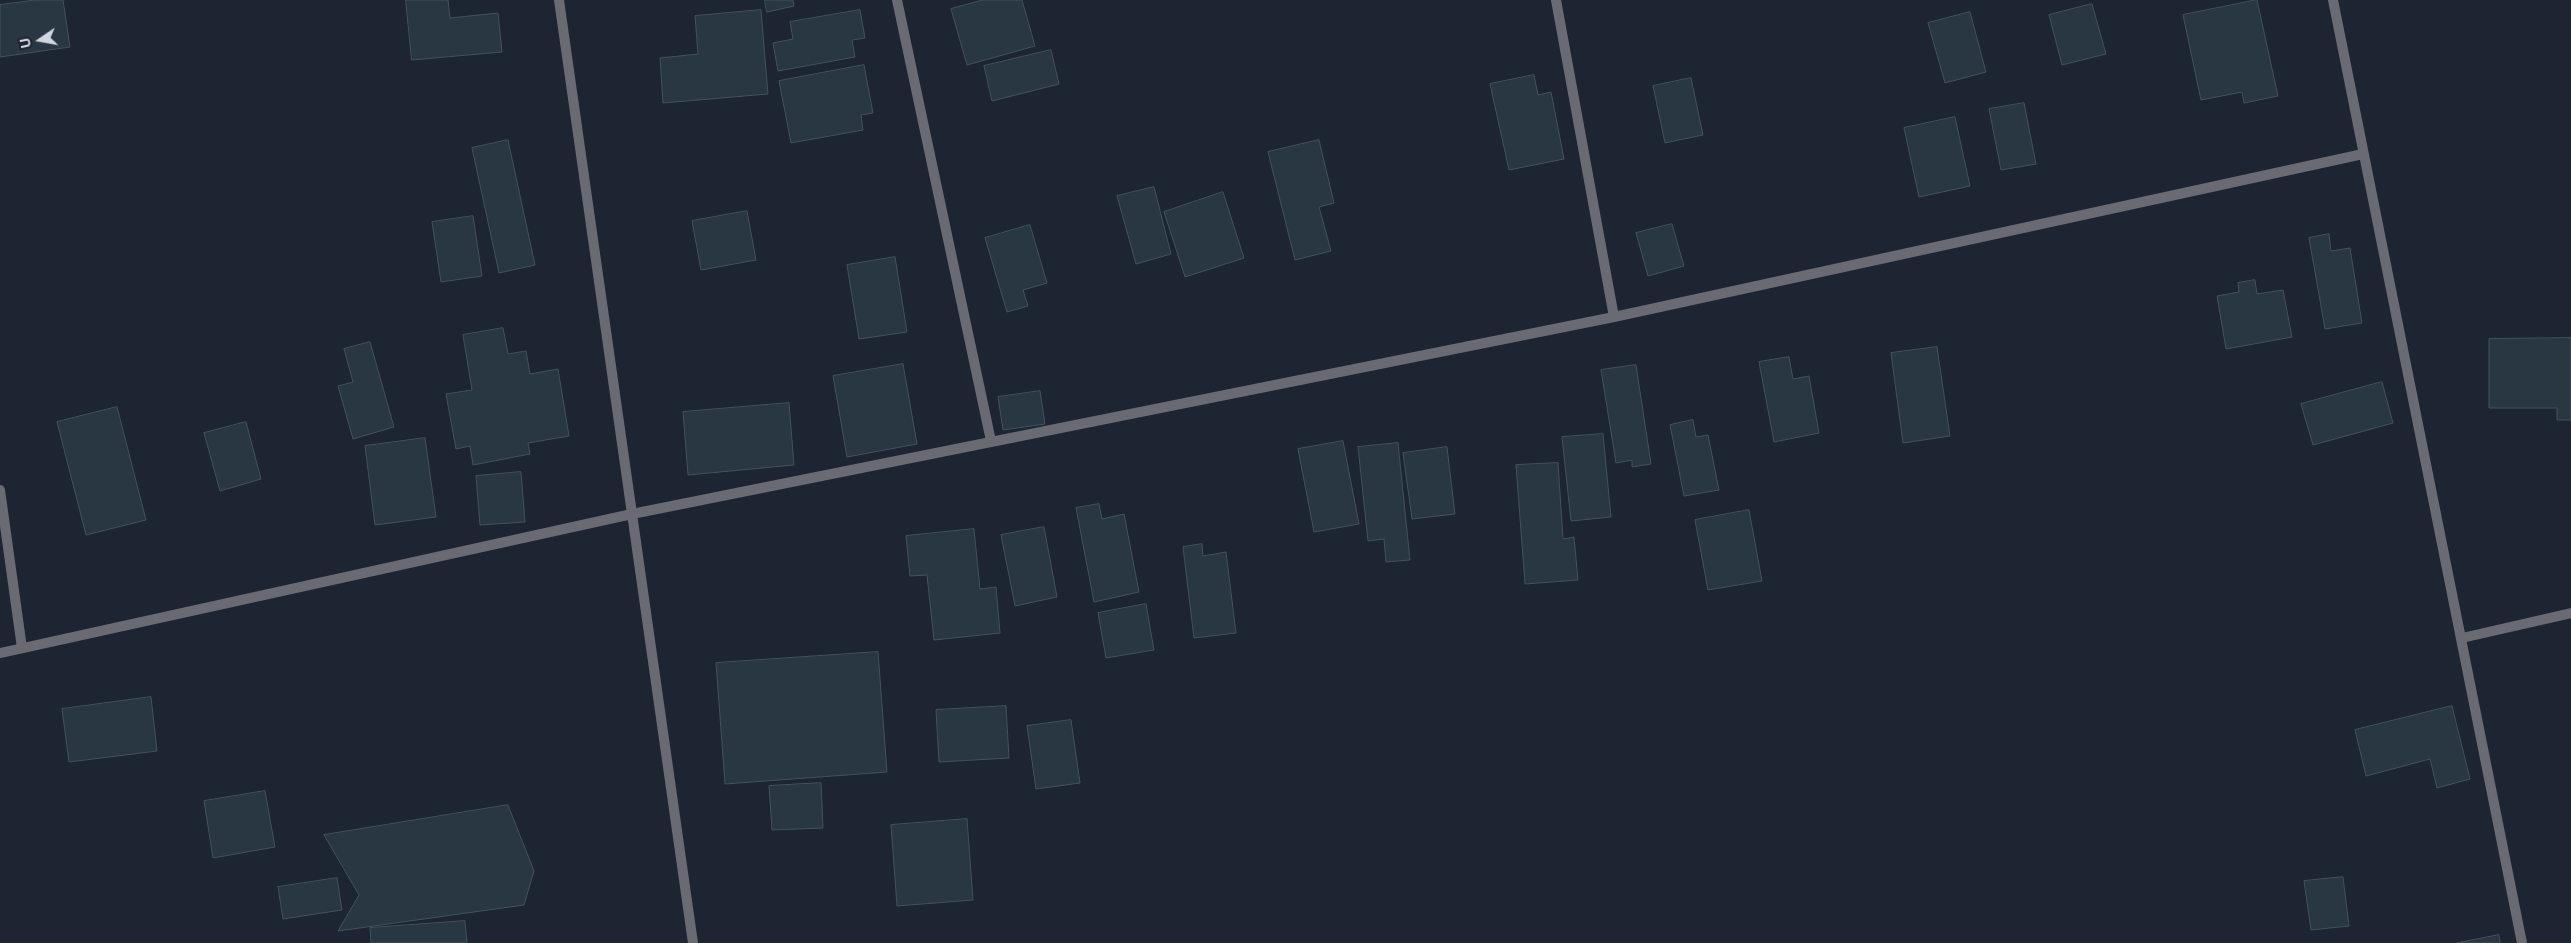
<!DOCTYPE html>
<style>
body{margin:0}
#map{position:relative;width:2571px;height:943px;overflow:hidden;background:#1d2432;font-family:"Noto Sans",sans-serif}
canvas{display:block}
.north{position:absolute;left:15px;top:15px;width:50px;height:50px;-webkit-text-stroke:4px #1d2432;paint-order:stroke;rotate:258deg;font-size:14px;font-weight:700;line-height:20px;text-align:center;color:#d2d6e0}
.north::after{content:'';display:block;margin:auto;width:18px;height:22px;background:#d2d6e0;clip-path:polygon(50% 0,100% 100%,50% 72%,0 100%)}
</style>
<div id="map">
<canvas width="2571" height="943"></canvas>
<div class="north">U</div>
</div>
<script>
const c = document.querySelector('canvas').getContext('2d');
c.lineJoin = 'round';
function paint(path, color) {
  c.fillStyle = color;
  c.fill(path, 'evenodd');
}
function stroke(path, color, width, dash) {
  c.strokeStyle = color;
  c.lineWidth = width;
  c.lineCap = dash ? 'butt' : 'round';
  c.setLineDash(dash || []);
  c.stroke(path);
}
const building = new Path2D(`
 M35,0H63L70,47L0,57V5Z
 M406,0H448L450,18L498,13L502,52L412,60Z
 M765,0H793L794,6L767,12Z
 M983,0H1022L1035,46L967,65L951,9Z
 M2257,0L2278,96L2244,103L2242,92L2201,100L2183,15Z
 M2092,4L2106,54L2062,65L2049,15Z
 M761,10L768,94L663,103L660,58L698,54L695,16Z
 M860,10L865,38L852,40L855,57L778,71L773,43L793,39L790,22Z
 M1970,12L1986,72L1945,83L1928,23Z
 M1051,50L1059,84L992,101L984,66Z
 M864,65L873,113L861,115L863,130L791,143L779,81Z
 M1534,75L1538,95L1551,92L1564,159L1509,170L1490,84Z
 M1691,78L1703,135L1665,143L1653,86Z
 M2024,103L2036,164L2001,170L1989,109Z
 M1955,117L1970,186L1919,197L1904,128Z
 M508,140L535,265L499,273L472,148Z
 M1319,140L1334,203L1319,207L1331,251L1295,260L1268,152Z
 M1154,187L1171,254L1136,264L1117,196Z
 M1223,192L1244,258L1185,277L1164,212Z
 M747,211L756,260L701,270L692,221Z
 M473,216L482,276L441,282L432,222Z
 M1672,224L1684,266L1648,276L1636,233Z
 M1030,225L1047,283L1023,290L1028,306L1007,312L985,238Z
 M2329,234L2331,251L2350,248L2362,323L2325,329L2309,238Z
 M895,257L907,332L859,339L847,265Z
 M2255,280L2257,294L2283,290L2292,337L2226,349L2217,296L2239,292L2238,283Z
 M503,328L508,354L526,351L530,374L558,369L569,436L528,443L530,454L473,465L470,446L456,449L446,394L472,390L463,335Z
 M2571,338V420H2557V408H2489V339Z
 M370,342L394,427L353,439L338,386L353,382L344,349Z
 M1937,347L1950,436L1903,443L1891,353Z
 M1789,357L1793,379L1809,376L1819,433L1774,442L1759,362Z
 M903,364L917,444L847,457L833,376Z
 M1636,365L1651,464L1632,467V460L1616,463L1601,370Z
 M2382,382L2393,423L2313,445L2301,404Z
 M1040,391L1045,424L1003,430L998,397Z
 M789,403L794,465L688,475L683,412Z
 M117,407L146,520L86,535L57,422Z
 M1693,420L1696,437L1708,435L1719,490L1684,496L1670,425Z
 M246,422L261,479L220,491L204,433Z
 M1603,434L1611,517L1571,521L1562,437Z
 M425,438L436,517L375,525L365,446Z
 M1343,441L1359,524L1314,532L1298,449Z
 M1398,443L1410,560L1386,562L1384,539L1368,541L1358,447Z
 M1447,447L1455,514L1412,519L1403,453Z
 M1558,463L1563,539L1574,537L1578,580L1525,584L1516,465Z
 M521,472L525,522L480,525L476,476Z
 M1099,504L1102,519L1124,514L1139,592L1094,602L1076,508Z
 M1749,510L1762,581L1708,590L1695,520Z
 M1044,527L1057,597L1015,606L1001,535Z
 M974,529L980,589L996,587L1000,633L934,640L927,575L910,576L906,536Z
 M1202,544L1203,556L1226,552L1236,633L1194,638L1183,547Z
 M1146,604L1154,650L1106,658L1098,613Z
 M878,652L887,772L725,784L716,663Z
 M151,697L157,751L69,762L62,709Z
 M1006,706L1009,758L939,762L936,710Z
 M2452,706L2470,779L2437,788L2430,759L2366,776L2355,730Z
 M1071,720L1080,783L1036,789L1027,726Z
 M821,783L823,828L772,830L769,786Z
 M265,791L275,847L213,858L204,801Z
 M508,805L534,871L524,905L338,931L359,895L324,835Z
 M967,819L973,900L897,906L891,825Z
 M2343,877L2349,926L2311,930L2304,881Z
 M337,878L342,910L283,919L278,887Z
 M465,921L467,943H371L370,928Z
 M2499,935L2500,943H2457Z`);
const lane = new Path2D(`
 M1556,0L1614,317`);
const street = new Path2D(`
 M559,0L693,943
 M897,0L991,441
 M2333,0L2522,943
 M0,490L22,648
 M2462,638L2571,613
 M0,653L632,514L1614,317L2363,154`);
paint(building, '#293742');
stroke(building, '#43525e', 1);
stroke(lane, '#6a6a72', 10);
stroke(street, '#6a6a72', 10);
</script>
